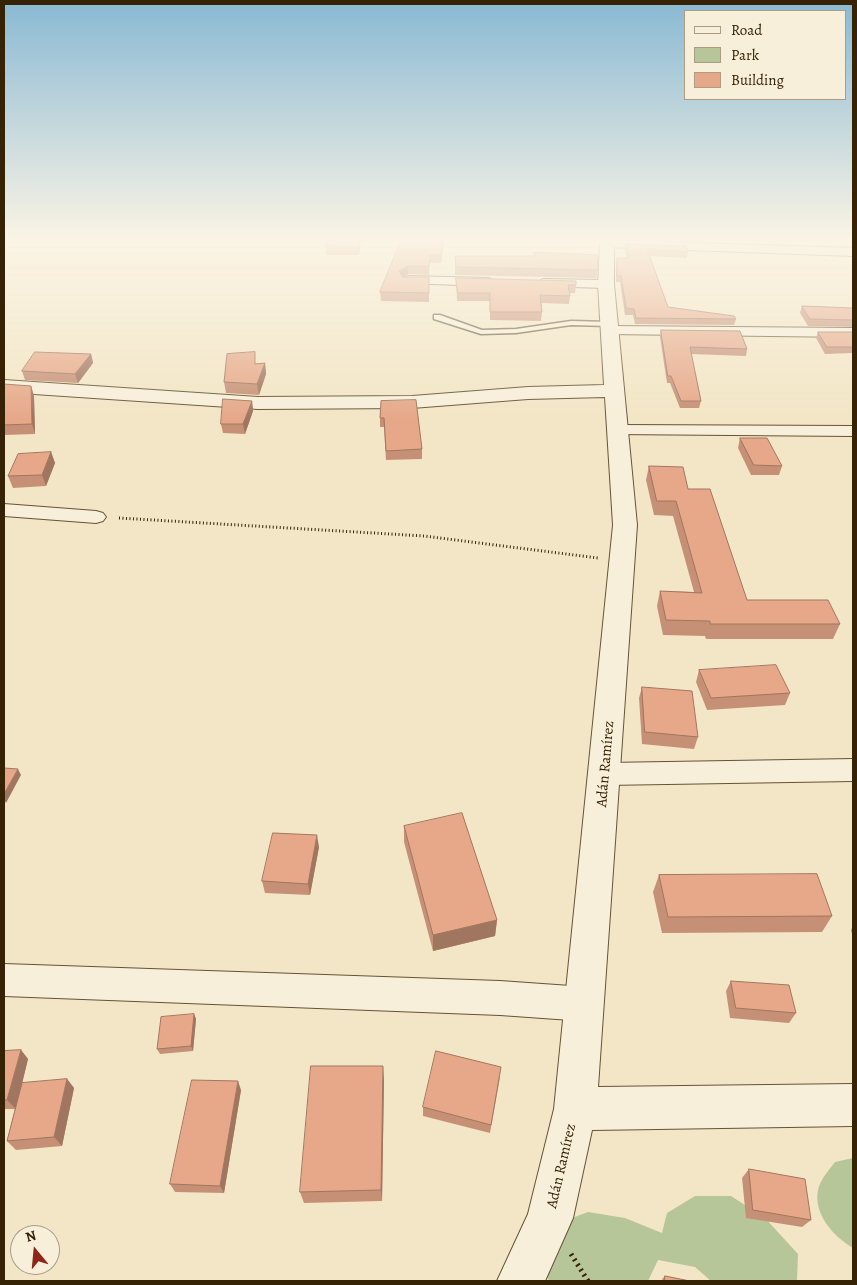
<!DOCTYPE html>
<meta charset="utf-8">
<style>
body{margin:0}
#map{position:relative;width:857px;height:1285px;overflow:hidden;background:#f3e6c6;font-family:Alegreya,serif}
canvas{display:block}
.frame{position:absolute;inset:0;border:5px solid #362204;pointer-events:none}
.legend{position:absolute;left:684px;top:10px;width:162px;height:90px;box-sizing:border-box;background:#f7efda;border:1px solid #aa9d84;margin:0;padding:6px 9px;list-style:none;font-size:15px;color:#362204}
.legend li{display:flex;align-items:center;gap:10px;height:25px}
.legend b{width:25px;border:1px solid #aa9d84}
.north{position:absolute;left:10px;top:1225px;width:50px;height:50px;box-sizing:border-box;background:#f7efda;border:1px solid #aa9d84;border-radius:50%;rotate:343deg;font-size:14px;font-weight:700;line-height:20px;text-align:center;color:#362204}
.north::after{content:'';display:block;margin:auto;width:18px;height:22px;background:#8f2418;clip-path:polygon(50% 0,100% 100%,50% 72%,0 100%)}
</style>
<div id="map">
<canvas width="857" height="1285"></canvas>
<div class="frame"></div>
<ul class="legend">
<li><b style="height:6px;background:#f7efda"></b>Road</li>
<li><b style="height:14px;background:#b6c698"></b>Park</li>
<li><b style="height:14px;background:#e6a889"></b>Building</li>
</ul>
<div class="north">N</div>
</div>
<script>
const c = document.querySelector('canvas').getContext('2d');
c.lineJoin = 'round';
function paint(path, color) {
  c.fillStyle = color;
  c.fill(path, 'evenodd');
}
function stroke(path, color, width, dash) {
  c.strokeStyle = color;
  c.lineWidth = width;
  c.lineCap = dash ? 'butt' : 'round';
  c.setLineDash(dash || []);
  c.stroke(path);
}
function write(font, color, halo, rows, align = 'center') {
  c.font = font + ' Alegreya,serif';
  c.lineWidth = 4;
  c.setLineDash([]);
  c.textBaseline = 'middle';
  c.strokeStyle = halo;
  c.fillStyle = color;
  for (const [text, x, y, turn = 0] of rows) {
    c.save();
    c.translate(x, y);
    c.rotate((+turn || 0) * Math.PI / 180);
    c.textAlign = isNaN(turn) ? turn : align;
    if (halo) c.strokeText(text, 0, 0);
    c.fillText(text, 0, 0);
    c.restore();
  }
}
const green = new Path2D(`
 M853,1158V1248C834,1237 813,1214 818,1190C820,1180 829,1170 835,1162Z
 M695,1196H731L765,1218L798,1254L797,1281H711L695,1267L658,1260L648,1281H549L539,1261L556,1224L588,1212L625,1218L662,1233L667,1213Z`);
const pathFar1 = new Path2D(`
 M119,518L424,536L598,558`);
const path = new Path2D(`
 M571,1254L588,1281`);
const service = new Path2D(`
 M434,315H440L482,330L516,329L571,321L609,322L613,324L609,326L571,325L516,333L481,334L434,319Z`);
const minor = new Path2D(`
 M607,240L853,248V256L603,247L601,244L603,241Z
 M408,276L489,278L496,282L489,286L403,283L401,280Z
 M543,279L606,280L613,284L606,288L538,286L536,283Z
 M610,326L853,328V337L605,334L602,331Z
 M618,425L853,426V436L612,434L609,430L612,426Z
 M4,504L96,511L103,513L106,517L103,521L96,523L4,516Z
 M853,759V781L605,785L595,782L591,774L595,766L605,763Z
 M4,964L500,981L585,987L597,992L602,1004L597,1016L585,1021L500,1015L4,996Z`);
const tertiary = new Path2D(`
 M603,239H617L614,244V284L637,525L598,1087L853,1084V1126L592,1130L573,1218L545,1281H497L528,1214L554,1109L613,525L605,397L528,399L412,408L258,409L4,392V380L258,397L412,396L528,387L604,385L598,284L600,244Z`);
const wall = new Path2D(`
 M361,239L359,255H326V246Z
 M402,239H444L441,263H430L429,275L408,274L404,277H429V302L381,301L380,292Z
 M634,239H680V240Z
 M626,244L688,252L687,258L650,256L668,307L736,319L734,325L635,324L633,315H625L620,282H616V264L617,258H627L625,250Z
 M455,256L598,270L596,278L455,275Z
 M456,278L576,285L575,293H570V296L569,304L541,303L542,312L541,321L490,320V301H457Z
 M802,306L853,308V327L808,326L800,313Z
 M661,330L747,349L746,356L691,354L701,401L699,408H680L670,383H667L660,337Z
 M818,332H853V353L825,354L816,338Z
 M91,354L93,363L78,383L25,380L22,371Z
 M265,363L266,374L259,395L226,393L224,382L257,364Z
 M4,384L31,386L34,396L35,434L4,435Z
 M252,401L253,411L245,434L223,433L221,424Z
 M381,401L422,449V459L386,460L384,427H380V418Z
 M740,438L782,466L779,475H751L738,448Z
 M51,452L55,463L46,486L13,488L8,476Z
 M649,466L688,489L747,600L840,624L833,639H706L705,636L663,635L657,606L660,591L694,592L673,516L654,515L646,480Z
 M699,670L790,693L785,705L707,710L696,682Z
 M642,687L698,737L694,749L642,744L639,698Z
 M404,826L497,920L495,936L433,951L404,842Z
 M319,847L310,895L265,893L262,881Z
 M659,875L832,916L822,932L662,933L653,892Z
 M853,926V938L851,930Z
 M731,981L796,1013L789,1023L730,1018L726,991Z
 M194,1014L196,1019L193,1051L160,1054L157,1049Z
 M21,1050L28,1059L22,1083L67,1079L74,1088L62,1146L16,1150L7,1141L15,1109H4V1051Z
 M500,1077L490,1133L423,1116V1107Z
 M384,1080L382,1201L304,1203L300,1192Z
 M241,1090L224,1193L175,1192L170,1184Z
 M749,1169L811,1220L802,1227L746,1218L742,1178Z
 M665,1276L690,1281H663L662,1279Z`);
const shadedWall = new Path2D(`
 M360,239H361L359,255L358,247Z
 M443,239H444L441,263V255Z
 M408,266V274L399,280V271Z
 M91,354L93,363L78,383L75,374Z
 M265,363L266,374L259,395L257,384Z
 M31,386L34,396L35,434L32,424Z
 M252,401L253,411L245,434L243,424Z
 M51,452L55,463L46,486L42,475Z
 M18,769L21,775L6,803L4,799V794Z
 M317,835L319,847L310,895L308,884Z
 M497,920L495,936L433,951V935Z
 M194,1014L196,1019L193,1051L191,1046Z
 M21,1050L28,1059L16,1109L7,1100Z
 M383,1066L384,1080L382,1201L381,1190Z
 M67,1079L74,1088L62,1146L54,1137Z
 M238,1081L241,1090L224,1193L220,1186Z`);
const building = new Path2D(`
 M328,239H360L358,247L326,246Z
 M402,239H443L441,255H430L429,266H408L399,271L403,277H429V293L380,292Z
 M626,244L686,246L688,252L647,249L668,307L734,316L736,319L636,318L634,309L626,308L621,276H617V258H629Z
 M534,252L598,255V270L456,267L455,256H534Z
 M456,278L576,281V285H568L570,296L540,295L542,312H490V293H458Z
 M802,306L853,308V320L810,319Z
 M661,330L740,331L747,349L690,347L701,401H681L671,376H668Z
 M818,332H853V347H827Z
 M35,352L91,354L75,374L22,371Z
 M255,352V364L265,363L257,384L224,382L227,354Z
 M4,384L31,386L32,424L4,425Z
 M223,399L252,401L243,424H221Z
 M416,400L422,449L386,451L384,418H380L381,401Z
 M740,438H767L782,466L754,465Z
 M51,452L42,475L8,476L18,454Z
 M649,466L683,467L688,489H710L747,600H828L840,624H710V621L666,620L660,591L702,593L676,501H657Z
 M776,665L790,693L711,698L699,670Z
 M642,687L692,691L698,737L645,732Z
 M4,768L18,769L4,794Z
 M462,813L497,920L433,935L404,826Z
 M273,833L317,835L308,884L262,881Z
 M817,874L832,916L668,917L659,875Z
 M731,981L789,985L796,1013L736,1008Z
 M194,1014L191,1046L157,1049L161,1017Z
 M21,1050L7,1100H4V1051Z
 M436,1051L501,1067L491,1125L423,1107Z
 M311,1066H383L381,1190L300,1192Z
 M67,1079L54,1137L7,1141L22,1083Z
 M192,1080L238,1081L220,1186L170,1184Z
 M749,1169L805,1179L811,1220L753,1210Z
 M665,1276L690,1281H665Z`);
const streetNames = [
 ["Adán Ramírez",606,764,-85],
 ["Adán Ramírez",562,1166,-77]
];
paint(green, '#b6c698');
stroke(service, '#655334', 3);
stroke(minor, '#655334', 2);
stroke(tertiary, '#655334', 2);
stroke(pathFar1, '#362204', 3, [1, 2.5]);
stroke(path, '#362204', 5, [2, 4]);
paint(service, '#f7efda');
paint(minor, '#f7efda');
paint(tertiary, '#f7efda');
paint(wall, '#c69076');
paint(shadedWall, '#a17660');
paint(building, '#e6a889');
stroke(building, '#a17660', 1);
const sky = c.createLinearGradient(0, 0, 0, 419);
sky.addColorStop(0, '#89b9d3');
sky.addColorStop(0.57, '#faf4e5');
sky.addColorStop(1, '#faf4e500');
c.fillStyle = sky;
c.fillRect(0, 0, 857, 419);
write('15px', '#362204', '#f7efda', streetNames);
</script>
